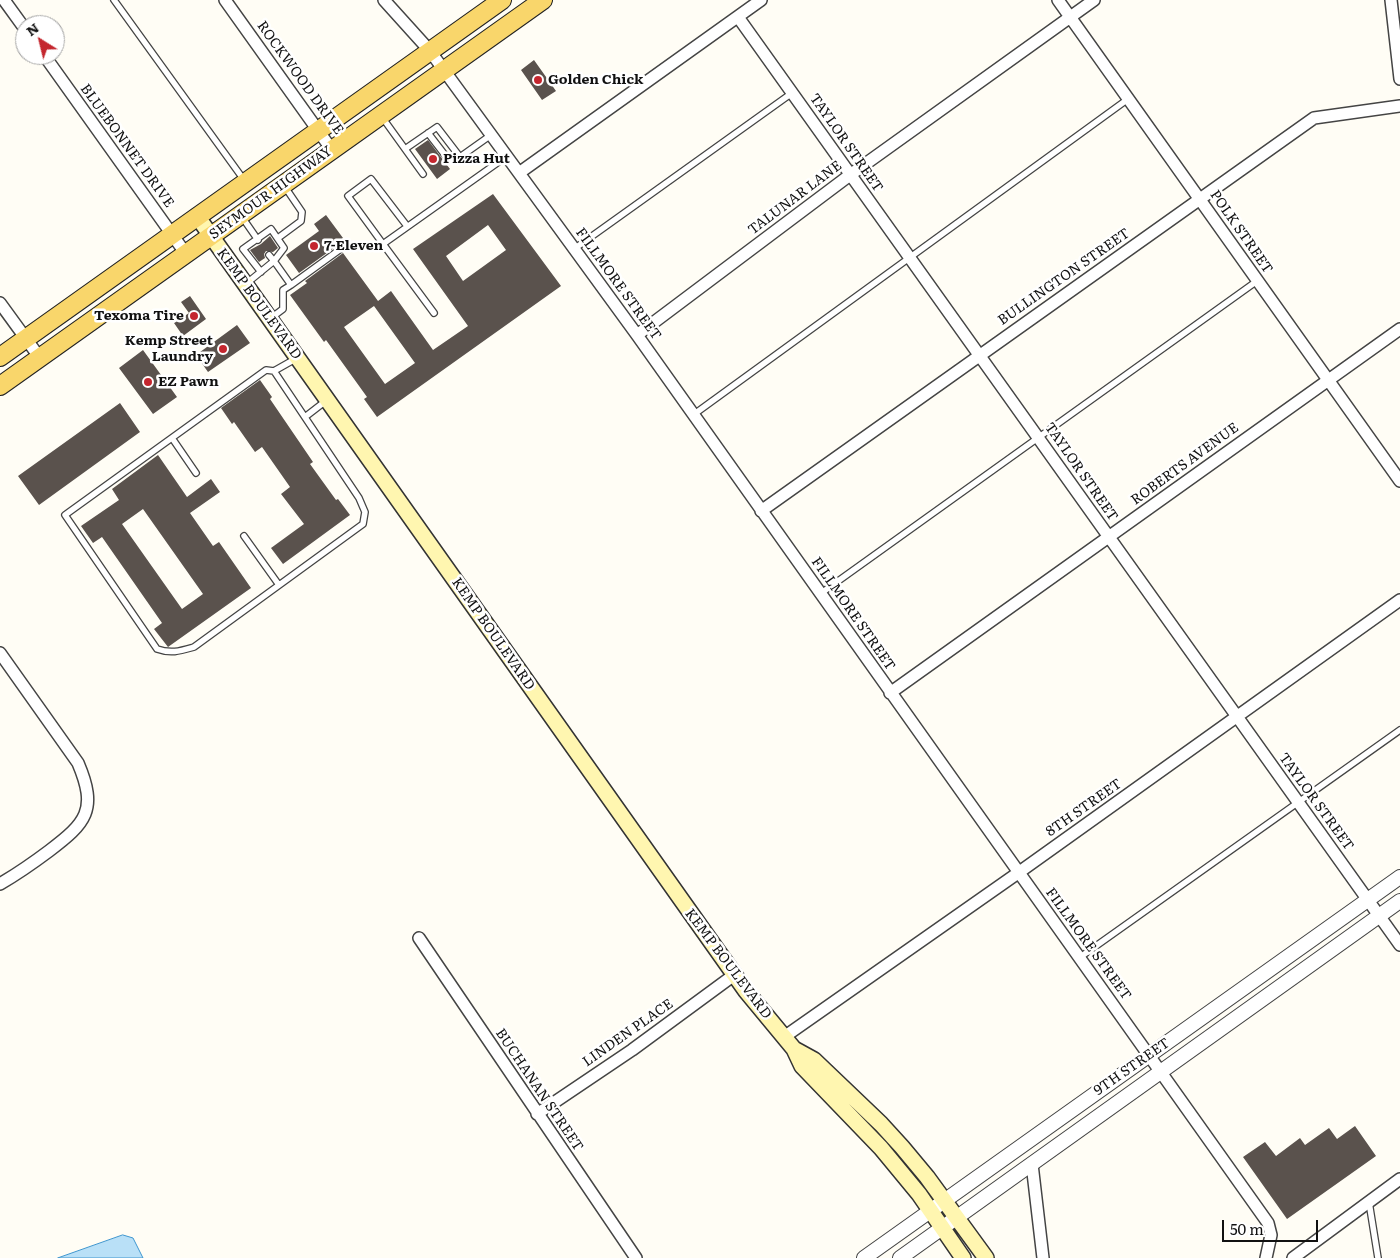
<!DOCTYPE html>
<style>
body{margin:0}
#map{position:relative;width:1400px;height:1258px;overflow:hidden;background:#fffdf5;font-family:Literata,serif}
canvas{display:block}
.north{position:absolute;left:15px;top:15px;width:50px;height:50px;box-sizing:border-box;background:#fff;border:1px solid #a0a0a0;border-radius:50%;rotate:324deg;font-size:14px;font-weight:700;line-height:20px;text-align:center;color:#111}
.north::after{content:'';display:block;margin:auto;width:18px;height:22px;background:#c4262e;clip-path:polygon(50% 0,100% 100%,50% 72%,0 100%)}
.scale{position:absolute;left:1222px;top:1220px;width:96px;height:22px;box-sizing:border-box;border:2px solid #111;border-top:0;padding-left:6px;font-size:15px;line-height:18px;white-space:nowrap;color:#111;-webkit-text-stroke:4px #fff;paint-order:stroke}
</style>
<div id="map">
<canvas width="1400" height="1258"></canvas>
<div class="north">N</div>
<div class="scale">50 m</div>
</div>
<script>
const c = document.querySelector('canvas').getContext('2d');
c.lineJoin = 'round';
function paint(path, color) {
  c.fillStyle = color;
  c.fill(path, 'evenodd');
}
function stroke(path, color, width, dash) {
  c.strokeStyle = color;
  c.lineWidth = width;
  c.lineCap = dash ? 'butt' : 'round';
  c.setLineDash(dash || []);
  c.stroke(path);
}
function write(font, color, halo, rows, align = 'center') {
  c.font = font + ' Literata,serif';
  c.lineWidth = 5;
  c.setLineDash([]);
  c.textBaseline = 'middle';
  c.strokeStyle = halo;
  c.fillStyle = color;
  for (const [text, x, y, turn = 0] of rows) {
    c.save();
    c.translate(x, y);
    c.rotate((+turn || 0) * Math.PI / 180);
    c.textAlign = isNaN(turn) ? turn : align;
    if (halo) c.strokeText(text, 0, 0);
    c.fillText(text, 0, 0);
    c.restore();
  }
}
const water = new Path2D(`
 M123,1235L133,1238L143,1258H58Z`);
const building = new Path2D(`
 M534,60L556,91L542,100L521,70Z
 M428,140L450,169L437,179L415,149Z
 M493,194L561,286L377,417L364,399L367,397L326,340L324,342L290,295L307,283L305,281L343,253L378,301L391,291L433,350L468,326L413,249ZM488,225L506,250L463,281L446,256ZM374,306L415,363L385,384L344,327Z
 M326,215L343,238L336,243L338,245L299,273L286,255L319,231L314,224Z
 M270,236L278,248L273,252L266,251L264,254L265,258L259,262L250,250L261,244Z
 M190,296L206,319L183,336L174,323L189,313L181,302Z
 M237,325L250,343L208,372L196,355Z
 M143,350L177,397L153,414L119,368Z
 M260,380L272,397L270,399L313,462L310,464L336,500L338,499L350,515L283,564L271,548L304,524L281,494L290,487L262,447L255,452L234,422L232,424L221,408Z
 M120,403L140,432L39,505L18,476Z
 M158,455L187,497L211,479L220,492L190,513L213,546L219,542L251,588L168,647L154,629L162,623L102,537L93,543L81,526L119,500L112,489ZM143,509L203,594L182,609L122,524Z
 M1355,1126L1376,1156L1287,1219L1243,1157L1265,1142L1276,1156L1300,1138L1305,1145L1329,1128L1337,1139Z`);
const service = new Path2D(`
 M114,0L244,180
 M382,117L423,174
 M428,133L448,159L460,157
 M405,149L437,127L460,157L491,135
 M242,217L258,240
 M278,238L301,221L302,212L285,187
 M383,244L348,196L371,179L407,226
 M574,249L792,93
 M261,272L243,249L271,229L284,248L274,261L291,285L342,248
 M247,283L274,261L269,255
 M434,313L383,244L507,156
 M271,318L283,309V290L291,285
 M274,371L359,498L365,512L363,524L194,647C180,651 171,654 157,649L65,515L266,370L274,371L297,358
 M693,415L1128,99
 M305,417L327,400
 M172,438L196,473
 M244,536L279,585
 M820,594L1257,281
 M1079,958L1400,730
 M1369,1202L1378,1258`);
const minor = new Path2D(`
 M4,0L25,29
 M225,0L332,150
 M384,0L430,51L637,335L1268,1223L1271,1235L1266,1258
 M1058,0L1400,481
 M1391,0L1400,79
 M738,17L1400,945
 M44,55L186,254
 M519,173L761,0
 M0,303L40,358
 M637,335L850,175L1094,0
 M761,511L1314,118L1400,106
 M0,653L78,763C98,810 86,823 49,851C33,863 17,874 0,884
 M890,693L1400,329
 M419,938L636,1258
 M784,1037L1018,873L1400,600
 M537,1114L632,1050L734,975
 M1032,1164L1043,1258
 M1293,1258L1400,1179`);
const tertiary = new Path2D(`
 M864,1258L1400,877
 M900,1258L1400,901`);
const secondary = new Path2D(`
 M197,216L746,991L794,1049L802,1066L881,1148L919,1194L963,1258
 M794,1049L814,1060L881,1124L902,1147L927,1177L986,1258`);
const primary = new Path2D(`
 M0,357L502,0
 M0,386L543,0`);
const markers = [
 [538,80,5,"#c4262e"],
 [433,159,5,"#c4262e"],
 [314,246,5,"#c4262e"],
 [194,316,5,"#c4262e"],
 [223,349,5,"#c4262e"],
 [148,382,5,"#c4262e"]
];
const streetNames = [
 ["ROCKWOOD DRIVE",300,78,54],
 ["TAYLOR STREET",846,143,55],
 ["BLUEBONNET DRIVE",127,146,54],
 ["SEYMOUR HIGHWAY",271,193,-36],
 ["TALUNAR LANE",795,198,-37],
 ["POLK STREET",1241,232,55],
 ["BULLINGTON STREET",1064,277,-35],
 ["FILLMORE STREET",618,284,54],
 ["KEMP BOULEVARD",259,304,54],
 ["ROBERTS AVENUE",1185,464,-36],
 ["TAYLOR STREET",1081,472,55],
 ["FILLMORE STREET",853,614,55],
 ["KEMP BOULEVARD",493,634,55],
 ["TAYLOR STREET",1316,802,54],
 ["8TH STREET",1084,808,-35],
 ["FILLMORE STREET",1088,944,54],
 ["KEMP BOULEVARD",728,964,53],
 ["LINDEN PLACE",628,1033,-35],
 ["9TH STREET",1132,1067,-35],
 ["BUCHANAN STREET",539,1090,56]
];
const poiNames = [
 ["Golden Chick",548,80],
 ["Pizza Hut",443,159],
 ["7-Eleven",324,246],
 ["Texoma Tire",184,316,"right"],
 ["Kemp Street",213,341,"right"],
 ["Laundry",213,357,"right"],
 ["EZ Pawn",158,382]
];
paint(water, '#b9e0f7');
stroke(water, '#3f96cf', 1);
paint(building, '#5a524d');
stroke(service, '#444', 8);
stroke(minor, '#444', 14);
stroke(tertiary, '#444', 16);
stroke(secondary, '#333', 18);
stroke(primary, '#222', 20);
stroke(service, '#fff', 5.5);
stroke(minor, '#fff', 11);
stroke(tertiary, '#fff', 14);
stroke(secondary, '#fff6b0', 15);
stroke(primary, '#f9d66b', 18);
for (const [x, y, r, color] of markers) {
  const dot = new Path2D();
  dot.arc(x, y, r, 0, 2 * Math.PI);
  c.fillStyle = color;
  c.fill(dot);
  stroke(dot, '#fff', 2);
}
write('14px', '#111', '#fff', streetNames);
write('bold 14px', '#111', '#fff', poiNames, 'left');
</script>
